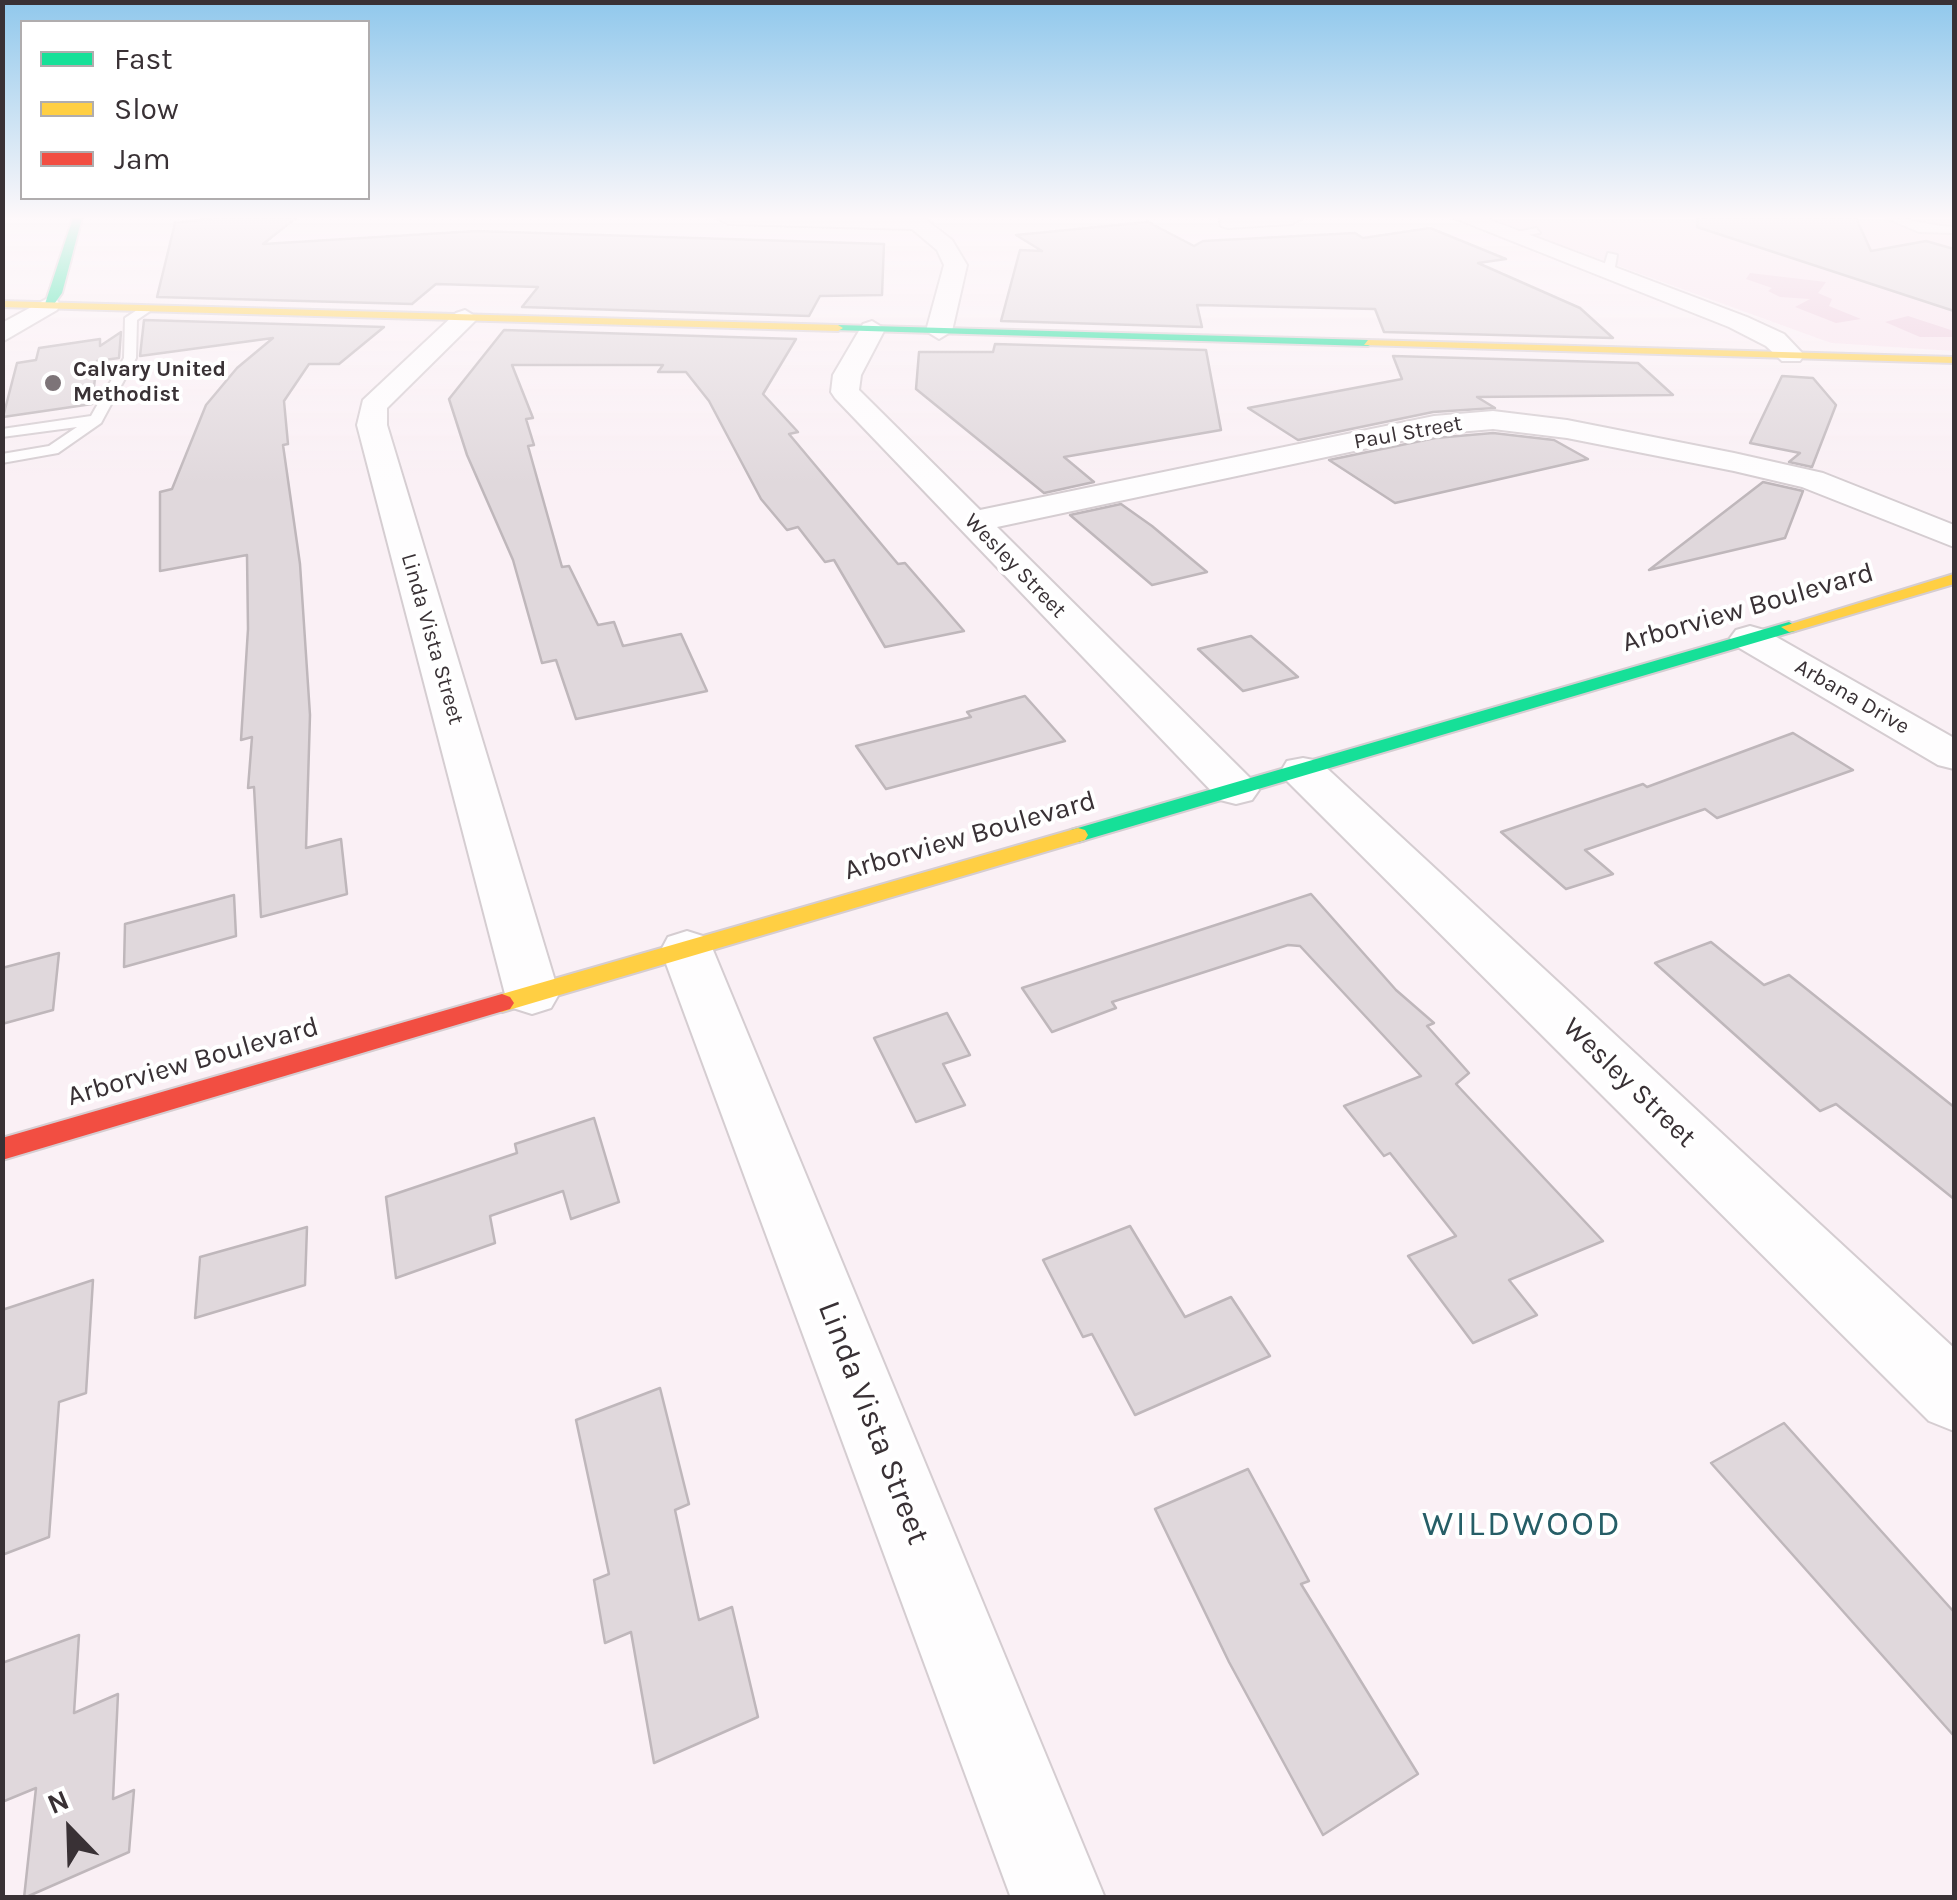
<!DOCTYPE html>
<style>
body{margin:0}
#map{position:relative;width:1957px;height:1900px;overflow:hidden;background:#faf0f5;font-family:Karla,sans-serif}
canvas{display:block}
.frame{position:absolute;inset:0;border:5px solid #393135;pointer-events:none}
.legend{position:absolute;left:20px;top:20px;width:350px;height:180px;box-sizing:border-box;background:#fff;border:2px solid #b0adae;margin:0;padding:12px 18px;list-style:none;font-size:30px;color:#393135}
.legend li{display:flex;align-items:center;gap:20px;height:50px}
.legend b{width:50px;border:2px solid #b0adae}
.north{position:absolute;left:20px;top:1780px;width:100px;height:100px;-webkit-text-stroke:8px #fff;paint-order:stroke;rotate:337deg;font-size:28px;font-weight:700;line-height:40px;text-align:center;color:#393135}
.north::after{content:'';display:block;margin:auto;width:35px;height:45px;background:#393135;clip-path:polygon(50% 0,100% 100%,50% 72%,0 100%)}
</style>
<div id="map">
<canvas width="1957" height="1900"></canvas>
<div class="frame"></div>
<ul class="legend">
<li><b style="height:12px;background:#16e098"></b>Fast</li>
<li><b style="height:12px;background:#ffcf43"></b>Slow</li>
<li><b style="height:12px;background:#f24e42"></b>Jam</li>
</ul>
<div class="north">N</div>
</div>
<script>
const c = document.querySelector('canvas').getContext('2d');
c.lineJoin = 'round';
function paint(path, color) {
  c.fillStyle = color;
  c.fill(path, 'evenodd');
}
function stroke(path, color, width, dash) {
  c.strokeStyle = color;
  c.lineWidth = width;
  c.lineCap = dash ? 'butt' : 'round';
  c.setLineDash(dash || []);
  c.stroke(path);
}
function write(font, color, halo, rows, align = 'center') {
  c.font = font + ' Karla,sans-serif';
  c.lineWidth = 8;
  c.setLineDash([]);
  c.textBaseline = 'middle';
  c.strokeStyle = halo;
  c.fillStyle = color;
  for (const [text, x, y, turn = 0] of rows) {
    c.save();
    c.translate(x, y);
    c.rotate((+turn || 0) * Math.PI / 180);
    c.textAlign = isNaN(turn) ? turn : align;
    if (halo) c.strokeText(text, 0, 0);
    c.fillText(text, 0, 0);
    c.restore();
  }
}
const built = new Path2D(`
 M1489,219H1954V351L1831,343Z`);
const green = new Path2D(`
 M1750,273L1826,282L1818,293L1832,299L1829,306L1861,319L1836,323L1795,307L1810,299L1780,297L1768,291L1772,288L1746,279Z
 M1908,316L1954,331V337H1920L1885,322Z`);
const building = new Path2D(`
 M217,218H296L263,244L476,231L884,244L882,295L820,296L809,316L522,307L538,287L436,284L412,304L157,297L175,223Z
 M1698,218H1856L1871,251L1926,241L1954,249V311L1697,227Z
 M1148,222L1194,246L1203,241L1355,233L1363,238L1430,228L1506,259L1478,263L1580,308L1613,338L1384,332L1375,309L1197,305L1202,327L1001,321L1020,250L1042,251L1016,235Z
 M144,320L384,327L339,364H309L284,401L288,444L283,445L300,564L310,715L306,848L341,839L347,894L261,917L254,787L248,788L252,737L241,740L248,629L247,555L160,571V492L172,489L206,405L237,368L273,338L140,356Z
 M504,330L796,339L763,394L798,432L789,434L898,564L905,563L964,631L885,647L834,560L825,562L798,527L787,530L761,499L709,401L686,372H658L663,365H512L533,418L526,419L534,445L528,446L562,567L569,566L598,625L614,622L623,646L681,634L707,691L576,719L556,660L542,663L513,560L467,455L449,399Z
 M121,332L119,358L97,361L92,404L3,417L17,363L36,360L39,348L100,339V346Z
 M995,344L1206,350L1221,430L1064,457L1094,482L1044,493L916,389L919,352H993Z
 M1393,356L1638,363L1673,395L1477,397L1495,408L1433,412L1298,440L1248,408L1402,379Z
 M1782,376L1813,378L1836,405L1812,467L1789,462L1800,453L1750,443Z
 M1493,433L1554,440L1588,459L1395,503L1329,460L1435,438Z
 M1763,482L1803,491L1785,538L1649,570Z
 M1121,504L1152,526L1207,572L1152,585L1070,515Z
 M1251,636L1298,677L1243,691L1198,649Z
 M1025,696L1065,741L886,789L856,746L971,717L967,712Z
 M1793,733L1853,770L1717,818L1705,809L1585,850L1613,874L1566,889L1501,832L1643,784L1647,787Z
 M1311,894L1396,990L1434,1023L1427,1026L1469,1073L1456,1084L1603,1241L1509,1280L1537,1315L1473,1343L1408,1256L1456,1236L1390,1153L1384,1156L1344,1106L1421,1076L1300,946L1288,945L1112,1002L1116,1008L1052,1032L1022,988Z
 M234,895L236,936L124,967L125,924Z
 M1711,942L1764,985L1789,975L1954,1107V1199L1836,1104L1820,1111L1655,963Z
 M59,953L53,1010L2,1024V968Z
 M947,1013L970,1055L943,1064L965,1105L916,1122L874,1038Z
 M594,1118L619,1202L571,1219L563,1191L490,1216L495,1243L396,1278L386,1197L517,1153L515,1144Z
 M1130,1226L1185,1317L1231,1297L1270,1356L1135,1415L1092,1334L1083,1337L1043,1260Z
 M307,1227L305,1285L195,1318L200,1257Z
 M93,1280L86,1393L59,1402L49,1537L2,1555V1310Z
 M660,1388L689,1504L675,1510L699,1620L732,1607L758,1717L654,1763L631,1632L605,1643L594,1580L609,1574L576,1420Z
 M1784,1423L1954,1612V1736L1711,1463Z
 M1248,1469L1309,1581L1301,1584L1418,1774L1323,1835L1229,1662L1155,1509Z
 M79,1635L74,1713L118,1694L113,1799L134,1790L129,1852L24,1898L36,1788L2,1802V1663Z`);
const lane = new Path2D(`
 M1886,218C1908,218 1930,226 1954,227V233L1919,232Z
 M1536,228L1540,233L1509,238L1504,235Z
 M1608,253L1617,255L1614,273L1608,276L1602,273Z
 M143,306L153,309L137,320L136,358L101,423L58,453L2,463V454L49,446L77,427L2,437V429L91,416L124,358L125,318Z`);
const street = new Path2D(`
 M718,218H924L952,240L967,265L952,331L939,339L926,331L944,265L937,250L912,229L728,224Z
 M1220,218H1302L1292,224L1228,228L1221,226Z
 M1454,218H1485L1747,317L1784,334L1804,355L1800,361H1782L1766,346L1729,327Z
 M48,298L57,300L60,305L57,310L2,342V323Z
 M465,310L478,318L387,408V425L559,994L551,1008L532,1014L513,1008L505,994L357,425L363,400L456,313Z
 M872,321L885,329L861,375L859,390L980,510L1434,416L1493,411L1567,420L1734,453L1823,473L1954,525V547L1802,487L1734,471L1567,438L1493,429L1434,434L997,527L1252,780L1259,790L1252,800L1236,804L1220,800L835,398L831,392L833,375L863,324Z
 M1750,626L1764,630L1954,738V769L1938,765L1736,646L1730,638L1736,630Z
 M1303,758L1319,761L1954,1348V1431L1929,1421L1287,781L1281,771L1287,761Z
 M687,931L706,937L713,950L1105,1898H1011L661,950L668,937Z`);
const fast = new Path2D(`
 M73,218H82L62,293L52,307H44Z
 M838,325L1368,340L1374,343L1368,346L834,330Z
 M1789,622L1797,627L1795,631L1085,840L1078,842L1068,835L1071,830Z`);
const slow = new Path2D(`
 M2,301L838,325L843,328L838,331L2,307Z
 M1368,340L1954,357V363L1364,345Z
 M1954,574V584L1795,631L1789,632L1781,627Z
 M1078,828L1085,830L1088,835L1085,840L502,1012L494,1009L490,1003L494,997L502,994Z`);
const jam = new Path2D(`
 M502,994L510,997L514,1003L510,1009L2,1160V1138Z`);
const markers = [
 [53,383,10,"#7d7478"]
];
const farPoinames = [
 ["Calvary United",73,370],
 ["Methodist",73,395]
];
const farStreetnames = [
 ["Paul Street",1408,433,-10],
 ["Wesley Street",1015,566,46],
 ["Linda Vista Street",432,639,74],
 ["Arbana Drive",1852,697,30]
];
const streetNames = [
 ["Arborview Boulevard",1748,608,-16],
 ["Arborview Boulevard",970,836,-16],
 ["Arborview Boulevard",193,1062,-16],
 ["Wesley Street",1629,1083,44]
];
const nearStreetnames = [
 ["Linda Vista Street",873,1423,69]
];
const nearNeighbourhoodnames = [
 ["WILDWOOD",1522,1525]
];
paint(built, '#f8e4ee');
paint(green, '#edcdde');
paint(building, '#e0d8dc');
stroke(building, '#bfb7bb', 2.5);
stroke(lane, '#d5cdd1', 4);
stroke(street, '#d5cdd1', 4);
stroke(fast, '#d5cdd1', 4);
stroke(slow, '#d5cdd1', 4);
stroke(jam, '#d5cdd1', 4);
paint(lane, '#fefdfe');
paint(street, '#fefdfe');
paint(fast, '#16e098');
paint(slow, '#ffcf43');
paint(jam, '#f24e42');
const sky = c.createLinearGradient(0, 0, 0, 484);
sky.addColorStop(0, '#90c8ec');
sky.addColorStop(0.45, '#fdf8fa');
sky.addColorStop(1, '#fdf8fa00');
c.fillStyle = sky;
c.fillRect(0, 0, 1957, 484);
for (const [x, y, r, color] of markers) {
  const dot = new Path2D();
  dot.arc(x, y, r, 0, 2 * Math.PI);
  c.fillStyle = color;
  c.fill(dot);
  stroke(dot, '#fff', 4);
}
write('bold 22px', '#393135', '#fff', farPoinames, 'left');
write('22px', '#393135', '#fff', farStreetnames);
write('28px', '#393135', '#fff', streetNames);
write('32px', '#393135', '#fff', nearStreetnames);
c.letterSpacing = '2.5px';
write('35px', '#265e67', '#fff', nearNeighbourhoodnames);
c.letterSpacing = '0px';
</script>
